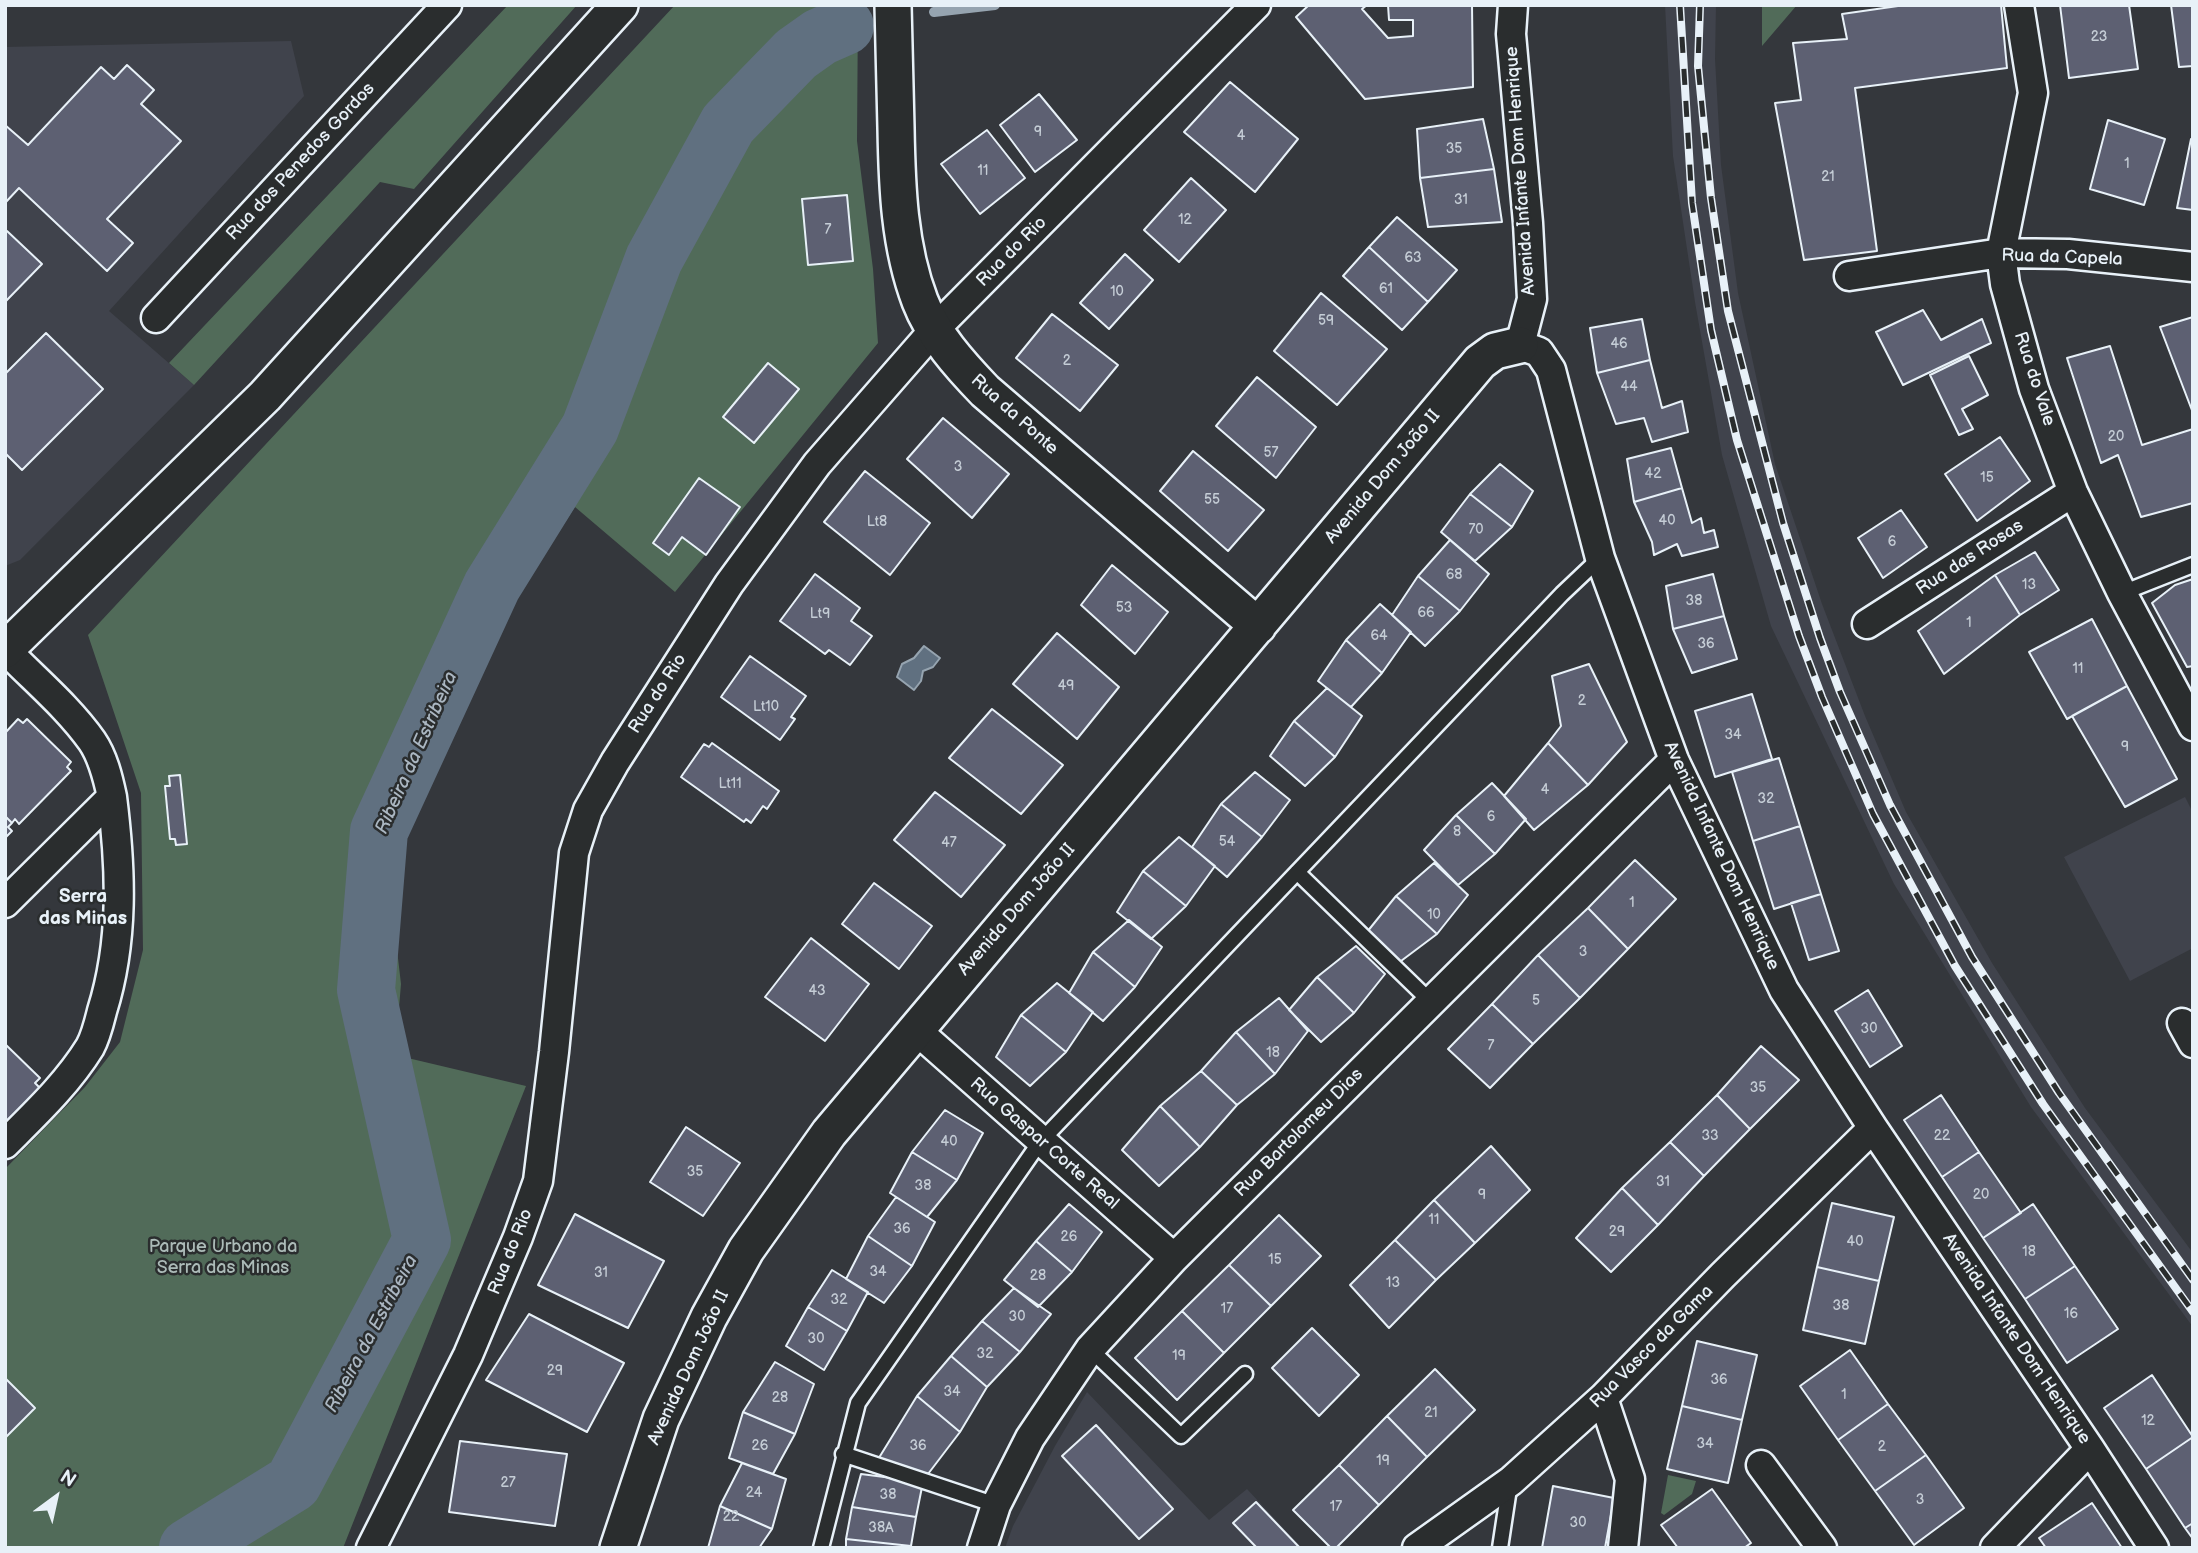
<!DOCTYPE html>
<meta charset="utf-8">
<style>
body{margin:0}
#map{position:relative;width:2198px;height:1553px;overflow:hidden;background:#34373c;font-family:"Balsamiq Sans",sans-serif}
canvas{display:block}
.frame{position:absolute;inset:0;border:7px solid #e8f1f8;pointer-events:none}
.north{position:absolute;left:21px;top:1462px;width:70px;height:70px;-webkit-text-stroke:5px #2a2d2e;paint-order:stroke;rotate:33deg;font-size:19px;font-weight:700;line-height:28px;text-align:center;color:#e8f1f8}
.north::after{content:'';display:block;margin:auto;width:24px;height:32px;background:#e8f1f8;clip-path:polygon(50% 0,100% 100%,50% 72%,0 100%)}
</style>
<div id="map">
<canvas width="2198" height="1553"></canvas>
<div class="frame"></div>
<div class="north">N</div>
</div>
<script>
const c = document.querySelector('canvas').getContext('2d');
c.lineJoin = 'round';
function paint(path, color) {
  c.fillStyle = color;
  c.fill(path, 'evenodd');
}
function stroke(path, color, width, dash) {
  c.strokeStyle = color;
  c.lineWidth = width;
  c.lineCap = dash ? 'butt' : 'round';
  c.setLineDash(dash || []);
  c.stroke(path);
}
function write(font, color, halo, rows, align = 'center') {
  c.font = font + ' "Balsamiq Sans",sans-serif';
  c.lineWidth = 5;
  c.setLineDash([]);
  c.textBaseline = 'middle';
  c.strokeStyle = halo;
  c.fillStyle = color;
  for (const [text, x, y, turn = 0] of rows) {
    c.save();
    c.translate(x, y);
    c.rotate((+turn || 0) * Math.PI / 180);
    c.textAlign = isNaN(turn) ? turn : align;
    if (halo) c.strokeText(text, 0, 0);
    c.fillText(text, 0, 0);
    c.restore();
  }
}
const built = new Path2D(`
 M1665,5H1716L1715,59L1721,165L1738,293L1775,464L1822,604L1865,716L1906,812L1992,963L2085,1108L2193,1253V1327L2031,1107L1894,884L1771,626L1722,455L1695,302L1673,156Z
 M291,41L304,96L109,311L194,385L20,560L5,566V47Z
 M2185,797L2193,813V948L2130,981L2064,857Z
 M1087,1392L1209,1520L1247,1489L1302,1548H1005L1013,1526L1055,1446Z`);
const green = new Path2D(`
 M508,5H577L414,189L380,182L194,385L169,363Z
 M675,5H858L857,141L873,269L878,343L675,592L575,507L463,677L386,855L401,984L395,1055L526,1086L343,1548H5V1169L85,1087L120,1042L143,950L141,793L88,635Z
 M1762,5H1797L1762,46Z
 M1668,1475L1696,1481L1692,1494L1664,1515L1661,1513Z`);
const water = new Path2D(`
 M924,646L940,658L933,667L923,671L921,681L914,690L897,677L902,664L914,658Z`);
const stream = new Path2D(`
 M934,12L995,5`);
const river = new Path2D(`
 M188,1548L293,1483L422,1240L366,990L379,831L492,586L590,428L654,259L728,124L796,54L820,37L845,26`);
const building = new Path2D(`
 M1309,5H1367L1362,9L1388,38L1413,36V20H1389L1388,5H1472L1473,87L1365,99L1296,17Z
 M1905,5H2001L2007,68L1855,88L1877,251L1804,260L1775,103L1801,100L1793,43L1847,39L1842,14Z
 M2060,5H2129L2138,69L2069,78Z
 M2171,5H2193V66L2179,67Z
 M127,65L154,90L141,104L181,141L107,219L133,243L107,271L19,188L5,203V125L28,145L101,67L114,79Z
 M1230,82L1298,139L1255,192L1184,132Z
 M1039,94L1077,140L1035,172L1000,125Z
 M1483,119L1494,169L1420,178L1417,129Z
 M2108,120L2165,139L2144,205L2090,189Z
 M987,130L1025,178L980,214L941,164Z
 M2191,139L2193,140V210L2177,208Z
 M1494,169L1502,222L1428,227L1420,178Z
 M1191,178L1226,210L1179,262L1144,230Z
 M847,195L853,261L808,265L802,199Z
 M1397,217L1457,270L1428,302L1369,247Z
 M7,231L42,264L5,302V233Z
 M1369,247L1428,302L1402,330L1343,276Z
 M1125,254L1153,280L1109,329L1080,303Z
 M1321,293L1387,349L1337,405L1274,351Z
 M1923,310L1941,340L1982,319L1991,343L1903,385L1876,332Z
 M1052,314L1118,365L1080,411L1016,358Z
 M2193,317V413L2160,327Z
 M1642,319L1650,360L1597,373L1590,328Z
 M46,333L103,389L22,470L5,453V374Z
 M2110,346L2142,445L2193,429V503L2141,517L2118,455L2101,463L2067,358Z
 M1969,356L1988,395L1962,409L1973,429L1959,435L1930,375Z
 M1650,360L1662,408L1682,401L1688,432L1652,442L1644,418L1616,424L1597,373Z
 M768,363L799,389L754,443L723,417Z
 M1257,377L1316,427L1276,478L1216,426Z
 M943,418L1009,474L972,518L907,459Z
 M2000,437L2030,481L1977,521L1945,474Z
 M1671,448L1682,488L1634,502L1627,459Z
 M1193,451L1264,510L1228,551L1160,491Z
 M1500,464L1533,491L1512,527L1470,494Z
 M865,471L930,523L890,575L824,522Z
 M699,478L740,507L706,555L682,537L669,555L653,543Z
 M1682,488L1692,523L1701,518L1704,533L1714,530L1718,547L1682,556L1677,544L1654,555L1652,542L1634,502Z
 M1470,494L1512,527L1475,561L1441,532Z
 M1901,510L1927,547L1883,578L1858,538Z
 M1450,540L1489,574L1460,611L1418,576Z
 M2035,552L2059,590L2020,615L1995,575Z
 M1112,565L1168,612L1135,654L1081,605Z
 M815,574L860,608L851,621L872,636L850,665L829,650L825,654L780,621Z
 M1713,574L1724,616L1673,629L1666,586Z
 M1995,575L2020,615L1944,674L1918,631Z
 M1418,576L1460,611L1425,646L1392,615Z
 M2193,579V666L2187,667L2152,603L2175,585Z
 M1380,604L1411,632L1382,673L1346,640Z
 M1724,616L1737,659L1692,673L1673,629Z
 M2092,619L2127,686L2067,719L2029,652Z
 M1057,633L1119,687L1077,739L1013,684Z
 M1346,640L1382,673L1351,707L1318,681Z
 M750,656L806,696L791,717L795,719L780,740L721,697Z
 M1589,664L1627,742L1588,785L1548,743L1561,726L1552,676Z
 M2127,686L2177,779L2125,807L2072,716Z
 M1327,688L1362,716L1335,757L1294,721Z
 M1752,694L1772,759L1715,777L1695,711Z
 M992,709L1063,765L1021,814L949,758Z
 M18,719L23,723L27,719L71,762L67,767L71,771L19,824L15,819L12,823L5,816V733Z
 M1294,721L1335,757L1305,786L1270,756Z
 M712,743L779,791L767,809L763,806L751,823L746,819L744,822L681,777L704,744L709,747Z
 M1548,743L1588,785L1534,830L1504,796Z
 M1779,758L1800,826L1753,841L1732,772Z
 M1255,772L1290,800L1262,837L1221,804Z
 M180,775L187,844L176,845L175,839H170L165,786H170L169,776Z
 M1492,783L1526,819L1495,854L1456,815Z
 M935,792L1005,845L961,897L894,840Z
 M1221,804L1262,837L1227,877L1192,847Z
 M1456,815L1495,854L1458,885L1424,850Z
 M5,816L12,823L8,827L12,831L5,838Z
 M1800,826L1821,894L1774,909L1753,841Z
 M1179,837L1215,866L1186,906L1143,871Z
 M1635,860L1676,899L1628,949L1588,908Z
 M1434,863L1468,895L1437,934L1396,896Z
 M1143,871L1186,906L1151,939L1117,912Z
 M874,883L932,926L899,969L842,924Z
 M1821,894L1839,951L1809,960L1791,903Z
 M1396,896L1437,934L1397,964L1367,932Z
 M1588,908L1628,949L1580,998L1538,955Z
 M1129,920L1162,947L1135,987L1093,952Z
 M811,938L869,984L825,1041L765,997Z
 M1356,946L1385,974L1354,1013L1317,977Z
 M1093,952L1135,987L1103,1021L1069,993Z
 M1538,955L1580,998L1533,1044L1492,1004Z
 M1317,977L1354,1013L1321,1042L1289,1010Z
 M1057,983L1093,1012L1066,1052L1021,1015Z
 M1868,990L1902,1046L1870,1067L1835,1011Z
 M1279,998L1308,1031L1275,1074L1236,1032Z
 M1492,1004L1533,1044L1490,1088L1448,1049Z
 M1021,1015L1066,1052L1030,1086L996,1057Z
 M1236,1032L1275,1074L1237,1105L1201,1071Z
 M5,1044L40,1078L35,1083L40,1088L5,1123Z
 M1761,1046L1799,1080L1750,1129L1717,1095Z
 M1201,1071L1237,1105L1200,1147L1160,1106Z
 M1717,1095L1750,1129L1704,1176L1670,1142Z
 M1941,1095L1979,1152L1942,1177L1904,1120Z
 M1160,1106L1200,1147L1159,1186L1122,1150Z
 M945,1110L983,1133L957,1180L912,1152Z
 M686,1127L740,1163L703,1216L650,1182Z
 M1670,1142L1704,1176L1658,1225L1622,1188Z
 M1491,1146L1530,1190L1475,1243L1434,1200Z
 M912,1152L957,1180L927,1217L890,1193Z
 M1979,1152L2021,1213L1983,1238L1942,1177Z
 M1622,1188L1658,1225L1611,1272L1576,1238Z
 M896,1197L935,1222L912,1266L868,1236Z
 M1434,1200L1475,1243L1436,1280L1395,1240Z
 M1832,1203L1894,1217L1879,1281L1817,1267Z
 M1069,1204L1102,1232L1072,1272L1036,1241Z
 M2033,1204L2075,1266L2025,1299L1983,1238Z
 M575,1214L664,1261L628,1328L538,1285Z
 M1279,1215L1321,1256L1271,1306L1229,1265Z
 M868,1236L912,1266L884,1303L846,1279Z
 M1395,1240L1436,1280L1389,1328L1350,1285Z
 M1036,1241L1072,1272L1038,1307L1004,1280Z
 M1229,1265L1271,1306L1224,1353L1182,1311Z
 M2075,1266L2118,1329L2067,1363L2025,1299Z
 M1817,1267L1879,1281L1865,1344L1803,1330Z
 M832,1270L868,1292L847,1331L808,1307Z
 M1014,1288L1051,1314L1020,1352L982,1321Z
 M808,1307L847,1331L824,1370L786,1346Z
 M1182,1311L1224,1353L1177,1400L1135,1358Z
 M529,1314L624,1363L587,1432L486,1380Z
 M982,1321L1020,1352L987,1387L951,1356Z
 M1312,1328L1359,1375L1319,1416L1272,1368Z
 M1697,1341L1757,1355L1742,1420L1682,1406Z
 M1850,1350L1888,1404L1838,1440L1800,1386Z
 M951,1356L987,1387L960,1432L917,1396Z
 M775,1362L814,1384L795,1434L743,1412Z
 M1435,1369L1475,1410L1427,1457L1387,1416Z
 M2152,1375L2193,1437L2146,1469L2104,1408Z
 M5,1378L35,1408L5,1438Z
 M917,1396L960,1432L928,1474L877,1461Z
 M1888,1404L1926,1455L1875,1491L1838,1440Z
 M1682,1406L1742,1420L1728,1483L1667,1469Z
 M743,1412L795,1434L773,1474L729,1458Z
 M1387,1416L1427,1457L1379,1505L1339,1465Z
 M1096,1425L1173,1509L1139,1539L1062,1456Z
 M2193,1437V1523L2185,1528L2146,1469Z
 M460,1441L567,1454L555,1526L449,1512Z
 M1926,1455L1964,1508L1914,1545L1875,1491Z
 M742,1463L786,1479L772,1529L720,1506Z
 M1339,1465L1379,1505L1336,1548H1331L1293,1510Z
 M861,1474L923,1482L916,1517L852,1507Z
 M1553,1486L1614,1498L1605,1548H1542Z
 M1712,1489L1751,1543L1744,1548H1678L1661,1525Z
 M1256,1502L1300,1548H1257L1233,1523Z
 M2092,1503L2122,1548H2046L2039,1538Z
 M720,1506L772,1529L759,1548H708Z
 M852,1507L916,1517L911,1546L846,1539Z
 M2193,1523V1539L2185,1528Z
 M846,1539L911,1546V1548H846Z`);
const service = new Path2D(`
 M2122,593L2193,565
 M1297,872L1430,1001
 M1090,1349L1181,1436L1245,1374
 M843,1454L996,1505
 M821,1548L858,1403L1040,1142L1562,594L1600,558
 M1500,1548L1510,1482`);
const minor = new Path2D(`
 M1513,5L1511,34L1528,223L1532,299L1520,345L1539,352L1551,370L1600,558L1674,760L1784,990L1873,1128L2090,1449L2154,1548
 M2019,5L2033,93L2001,253L2005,284L2034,389L2073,492L2122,593L2193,726
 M1849,276L2001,253L2068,254L2193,267
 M156,318L447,5
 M1867,624L2073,492
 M5,649C34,679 68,707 92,741C103,757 108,778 112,797L5,903
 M2182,1023L2193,1043
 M916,1030L1174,1258
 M5,1144C36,1113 67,1084 90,1047C96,1036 99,1023 102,1011C124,941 121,869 112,797
 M1603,1398L1630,1479L1623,1548
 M1761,1465L1822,1548
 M371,1548L468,1355L518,1237L538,1181L554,1052L574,853L588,810L615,762L729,584L817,464L935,329L1256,5
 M982,1548L996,1505L1030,1438L1090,1349L1174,1258L1674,760
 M1417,1548L1511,1481L1603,1398L1723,1275L1873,1128
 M1995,1548L2090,1449`);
const tertiary = new Path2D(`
 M893,5C894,46 895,87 896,128C897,186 899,246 920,301C933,335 960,365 985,391L1258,626
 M5,650L265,396L620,5
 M618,1548L661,1419L709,1317L746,1250L829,1133L1480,362L1495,351L1520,345`);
const rail = new Path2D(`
 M1680,5L1692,203L1711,330L1737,440L1799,636L1822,697L1873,814L1955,966L2043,1104L2193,1312
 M1700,5L1698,66L1711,198L1728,311L1783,523L1820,638L1840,692L1890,805L1972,957L2059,1093L2193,1280`);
const numberNames = [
 ["23",2099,37],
 ["9",1038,132],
 ["4",1241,136],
 ["35",1454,149],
 ["1",2127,164],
 ["11",983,171],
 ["21",1828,177],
 ["31",1461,200],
 ["12",1185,220],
 ["7",828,230],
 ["63",1413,258],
 ["61",1386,289],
 ["10",1117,292],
 ["59",1326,321],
 ["46",1619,344],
 ["2",1067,361],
 ["44",1629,387],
 ["20",2116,437],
 ["57",1271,453],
 ["3",958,467],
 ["42",1653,474],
 ["15",1987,478],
 ["55",1212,500],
 ["40",1667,521],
 ["Lt8",877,522],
 ["70",1476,530],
 ["6",1892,542],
 ["68",1454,575],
 ["13",2029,585],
 ["38",1694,601],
 ["53",1124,608],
 ["66",1426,613],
 ["Lt9",820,614],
 ["1",1969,623],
 ["64",1379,636],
 ["36",1706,644],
 ["11",2078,669],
 ["49",1066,686],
 ["2",1582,701],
 ["Lt10",766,707],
 ["34",1733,735],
 ["9",2125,747],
 ["Lt11",730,784],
 ["4",1545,790],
 ["32",1766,799],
 ["6",1491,817],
 ["8",1457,832],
 ["54",1227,842],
 ["47",949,843],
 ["1",1632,903],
 ["10",1434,915],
 ["3",1583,952],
 ["43",817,991],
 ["5",1536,1001],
 ["30",1869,1029],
 ["7",1491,1046],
 ["18",1273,1053],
 ["35",1758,1088],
 ["33",1710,1136],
 ["22",1942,1136],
 ["40",949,1142],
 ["35",695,1172],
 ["31",1663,1182],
 ["38",923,1186],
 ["9",1482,1195],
 ["20",1981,1195],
 ["11",1434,1220],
 ["36",902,1229],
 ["29",1617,1232],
 ["26",1069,1237],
 ["40",1855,1242],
 ["18",2029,1252],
 ["15",1275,1260],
 ["34",878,1272],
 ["31",601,1273],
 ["28",1038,1276],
 ["13",1393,1283],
 ["32",839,1300],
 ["38",1841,1306],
 ["17",1227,1309],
 ["16",2071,1314],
 ["30",1017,1317],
 ["30",816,1339],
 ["32",985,1354],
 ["19",1179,1356],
 ["29",555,1371],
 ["36",1719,1380],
 ["34",952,1392],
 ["1",1844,1395],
 ["28",780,1398],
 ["21",1431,1413],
 ["12",2148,1421],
 ["34",1705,1444],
 ["26",760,1446],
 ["36",918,1446],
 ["2",1882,1447],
 ["19",1383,1461],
 ["27",508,1483],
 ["24",754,1493],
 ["38",888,1495],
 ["3",1920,1500],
 ["17",1336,1507],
 ["22",731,1517],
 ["30",1578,1523],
 ["38A",881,1528]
];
const streetNames = [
 ["Rua dos Penedos Gordos",301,162,-47],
 ["Avenida Infante Dom Henrique",1521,171,-94],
 ["Rua do Rio",1012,252,-45],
 ["Rua da Capela",2062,258,2],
 ["Rua do Vale",2034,379,72],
 ["Rua da Ponte",1014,415,42],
 ["Avenida Dom João II",1383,477,-50],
 ["Rua das Rosas",1970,558,-33],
 ["Rua do Rio",658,694,-57],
 ["Avenida Infante Dom Henrique",1721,856,65],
 ["Avenida Dom João II",1017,910,-49],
 ["Rua Bartolomeu Dias",1299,1133,-45],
 ["Rua Gaspar Corte Real",1044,1144,41],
 ["Rua do Rio",511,1252,-68],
 ["Avenida Infante Dom Henrique",2016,1339,56],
 ["Rua Vasco da Gama",1652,1347,-45],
 ["Avenida Dom João II",689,1368,-65]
];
const parkNames = [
 ["Parque Urbano da",223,1247],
 ["Serra das Minas",223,1268]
];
const waterNames = [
 ["Ribeira da Estribeira",417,753,-66],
 ["Ribeira da Estribeira",372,1334,-62]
];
const neighbourhoodNames = [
 ["Serra",83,897],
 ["das Minas",83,919]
];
paint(built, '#40434c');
paint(green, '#516b59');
paint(water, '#607080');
stroke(water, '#96a4b0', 2);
stroke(stream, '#96a4b0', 10);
stroke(river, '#607080', 58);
paint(building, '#5d6072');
stroke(building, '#e8f1f8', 2);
stroke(service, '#e8f1f8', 19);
stroke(minor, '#e8f1f8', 33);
stroke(tertiary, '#e8f1f8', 40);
stroke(service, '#2a2d2e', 14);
stroke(minor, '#2a2d2e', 28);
stroke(tertiary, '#2a2d2e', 35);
stroke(rail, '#e8f1f8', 8);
stroke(rail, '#2a2d2e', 5, [16]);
write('14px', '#c5cdd6', null, numberNames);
write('18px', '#e8f1f8', '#2a2d2e', streetNames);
write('18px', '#acbbb8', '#2a2d2e', parkNames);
write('italic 19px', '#abb7c2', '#2a2d2e', waterNames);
write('bold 19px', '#e8f1f8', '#2a2d2e', neighbourhoodNames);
</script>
